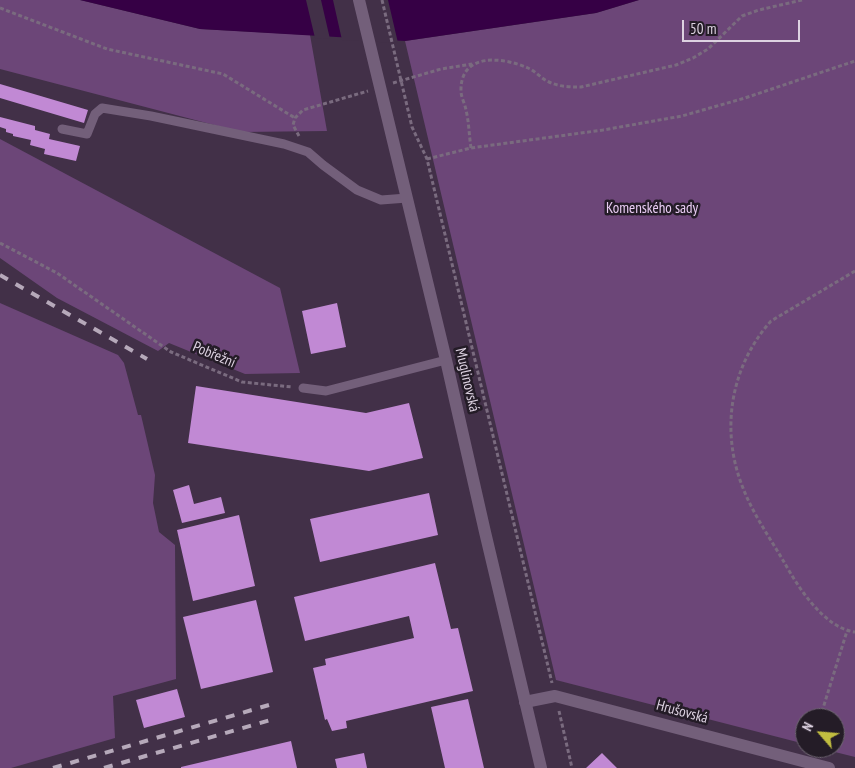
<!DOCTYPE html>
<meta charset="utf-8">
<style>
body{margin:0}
#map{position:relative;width:855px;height:768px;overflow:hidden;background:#423048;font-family:"PT Sans Narrow",sans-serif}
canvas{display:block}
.north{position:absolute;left:795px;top:708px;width:50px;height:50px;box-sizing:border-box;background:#241c27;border:1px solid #6e6571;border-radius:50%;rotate:297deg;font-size:14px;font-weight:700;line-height:20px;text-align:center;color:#ddd2e1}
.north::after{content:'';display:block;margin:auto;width:18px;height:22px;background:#c1bd40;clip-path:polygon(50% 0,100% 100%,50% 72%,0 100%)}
.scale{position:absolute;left:682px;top:20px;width:118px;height:22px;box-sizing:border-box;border:2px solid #ddd2e1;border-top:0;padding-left:6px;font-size:15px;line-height:18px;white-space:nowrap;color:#ddd2e1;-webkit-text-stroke:4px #241c27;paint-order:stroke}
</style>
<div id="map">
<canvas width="855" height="768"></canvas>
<div class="north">N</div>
<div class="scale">50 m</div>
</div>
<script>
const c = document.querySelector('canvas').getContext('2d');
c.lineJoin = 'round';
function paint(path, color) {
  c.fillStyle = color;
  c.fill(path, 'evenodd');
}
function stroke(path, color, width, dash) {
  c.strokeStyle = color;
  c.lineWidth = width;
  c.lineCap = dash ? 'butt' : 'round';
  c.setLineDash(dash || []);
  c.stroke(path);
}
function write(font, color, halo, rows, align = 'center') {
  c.font = font + ' "PT Sans Narrow",sans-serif';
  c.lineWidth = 5;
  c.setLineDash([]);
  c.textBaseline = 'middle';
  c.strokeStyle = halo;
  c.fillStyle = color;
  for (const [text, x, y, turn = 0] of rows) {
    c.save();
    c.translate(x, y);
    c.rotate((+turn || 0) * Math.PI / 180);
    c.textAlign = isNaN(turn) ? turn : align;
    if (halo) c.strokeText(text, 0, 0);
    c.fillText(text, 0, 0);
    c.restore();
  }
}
const green = new Path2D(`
 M0,0H80L200,29L310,35L327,131L241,132L0,69Z
 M639,0H855V757L819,748H835V718H805V744L556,680L405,41L596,13Z
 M0,139L280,288L300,373L245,374L169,343L158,351L57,298L0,258Z
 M0,303L118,355L124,363L138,415H141L155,475L153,503L159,532L175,545L176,679L113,696L115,738L11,768H0Z`);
const water = new Path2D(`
 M80,0H639L596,13L405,41L200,29Z`);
const pier = new Path2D(`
 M306,0H321L330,39L315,38Z
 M333,0H388L398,43L342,40Z`);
const building = new Path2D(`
 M0,84L88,110L84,123L0,98Z
 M0,117L35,126V130L50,134L49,139L80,146L76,161L44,154L45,149L30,145L31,140L13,136V134L6,132V129L0,127Z
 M337,303L346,347L311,354L302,311Z
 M196,386L366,413L409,403L423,458L369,471L188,443Z
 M189,485L194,504L221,497L225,513L182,523L173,490Z
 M429,493L438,535L320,562L310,519Z
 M239,515L255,586L193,601L177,530Z
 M435,563L451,629L458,628L473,691L346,721L347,728L332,731L327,719L325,720L313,668L326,665L325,659L414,638L409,616L305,641L294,597Z
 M256,600L273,672L201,689L183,617Z
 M177,689L185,717L144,728L136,700Z
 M468,699L484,768H445L431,707Z
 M291,741L297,768H181V767Z
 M364,753L367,768H337L335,759Z
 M602,753L617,768H586Z`);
const path = new Path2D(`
 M382,0L412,127L427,159L552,683
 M0,8L107,49L223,74L295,118
 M393,83L441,69L472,64
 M299,136L293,125L295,118L303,110L368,91
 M471,148C469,135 469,122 466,110C465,104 461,97 461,91C460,52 503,57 528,68C535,71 541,78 547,81C558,87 570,87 581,87L676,65L693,58L708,49L742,16L759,10L802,0
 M427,159L471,148L603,130L682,116L745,98L855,61
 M0,243L57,273L171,352L242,382L292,387
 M855,271L771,321C730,367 720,431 743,488C753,514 770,538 784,562C798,587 824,628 855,632
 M559,711L572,768
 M820,718L847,631`);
const service = new Path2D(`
 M62,129L87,134L95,114L102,108L151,116L284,144L308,152L323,165L357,190L381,200L407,198
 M303,388L326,391L446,360`);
const minor = new Path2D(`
 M525,702L555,696L829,768`);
const secondary = new Path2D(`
 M359,0L446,360L485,532L541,768`);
const rail = new Path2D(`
 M0,275L147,359
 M53,768L269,705
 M104,768L274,719`);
const parkNames = [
 ["Komenského sady",652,209]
];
const streetNames = [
 ["Pobřežní",214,355,23],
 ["Muglinovská",467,380,77],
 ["Hrušovská",682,712,15]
];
paint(green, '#6c4678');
paint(water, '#360045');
paint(pier, '#423048');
paint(building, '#c189d4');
stroke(path, '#7a6b7f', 3, [4, 2.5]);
stroke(service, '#735f7a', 9);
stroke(minor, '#735f7a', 12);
stroke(secondary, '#735f7a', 12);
stroke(rail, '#b6a9ba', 4, [9, 9]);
write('15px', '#e9ccf3', '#241c27', parkNames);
write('15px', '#ddd2e1', '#241c27', streetNames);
</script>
